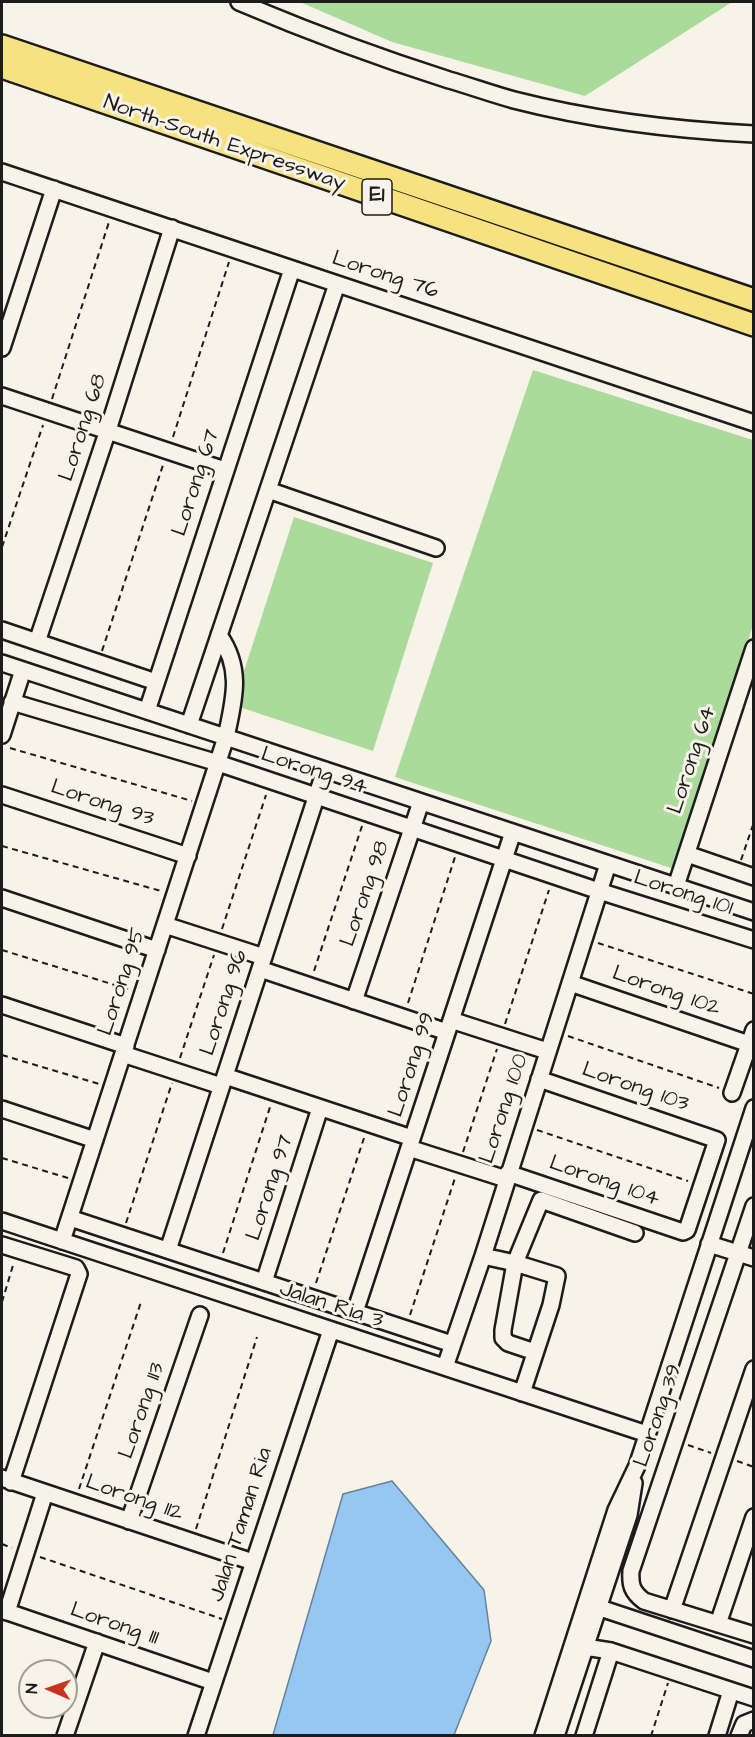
<!DOCTYPE html>
<meta charset="utf-8">
<style>
body{margin:0}
#map{position:relative;width:755px;height:1737px;overflow:hidden;background:#f7f3e8;font-family:"Architects Daughter",sans-serif}
canvas{display:block}
.frame{position:absolute;inset:0;border:3px solid #1c1c1c;pointer-events:none}
.north{position:absolute;left:18px;top:1659px;width:60px;height:60px;box-sizing:border-box;background:#f7f3e8;border:2px solid #9f9d96;border-radius:50%;rotate:272deg;font-size:16px;font-weight:700;line-height:24px;text-align:center;color:#1c1c1c}
.north::after{content:'';display:block;margin:auto;width:21px;height:27px;background:#c8321e;clip-path:polygon(50% 0,100% 100%,50% 72%,0 100%)}
</style>
<div id="map">
<canvas width="755" height="1737"></canvas>
<div class="frame"></div>
<div class="north">N</div>
</div>
<script>
const c = document.querySelector('canvas').getContext('2d');
c.lineJoin = 'round';
function paint(path, color) {
  c.fillStyle = color;
  c.fill(path, 'evenodd');
}
function stroke(path, color, width, dash) {
  c.strokeStyle = color;
  c.lineWidth = width;
  c.lineCap = dash ? 'butt' : 'round';
  c.setLineDash(dash || []);
  c.stroke(path);
}
function write(font, color, halo, rows, align = 'center') {
  c.font = font + ' "Architects Daughter",sans-serif';
  c.lineWidth = 6;
  c.setLineDash([]);
  c.textBaseline = 'middle';
  c.strokeStyle = halo;
  c.fillStyle = color;
  for (const [text, x, y, turn = 0] of rows) {
    c.save();
    c.translate(x, y);
    c.rotate((+turn || 0) * Math.PI / 180);
    c.textAlign = isNaN(turn) ? turn : align;
    if (halo) c.strokeText(text, 0, 0);
    c.fillText(text, 0, 0);
    c.restore();
  }
}
const green = new Path2D(`
 M300,2H732L585,96L392,42Z
 M533,370L753,440V625L677,870L395,777Z
 M294,517L433,563L373,751L233,705Z`);
const water = new Path2D(`
 M392,1481L484,1590L491,1641L454,1735H273L343,1494Z`);
const path = new Path2D(`
 M52,399L109,222
 M173,437L229,262
 M2,547L43,425
 M102,651L163,465
 M10,748L192,801
 M2,846L161,891
 M741,860L754,822
 M222,929L266,795
 M598,943L754,994
 M2,950L131,990
 M314,971L362,826
 M408,1003L455,857
 M505,1024L549,890
 M568,1036L719,1088
 M2,1055L99,1084
 M180,1058L214,955
 M537,1130L688,1181
 M463,1152L497,1049
 M2,1158L68,1178
 M126,1223L172,1083
 M223,1253L270,1107
 M316,1283L364,1138
 M2,1302L14,1262
 M410,1315L455,1178
 M688,1445L711,1453
 M737,1461L754,1467
 M79,1489L141,1302
 M196,1529L257,1337
 M2,1544L12,1548
 M40,1557L222,1619
 M651,1736L668,1683`);
const minor = new Path2D(`
 M239,2C307,31 377,57 449,80C470,86 492,94 514,100C592,120 674,130 754,134
 M2,172L754,423
 M2,348L54,189
 M2,396L225,470
 M268,490L436,548
 M2,630L156,682
 M37,642L108,430L172,228
 M2,663L754,912
 M12,702L218,763L599,891L754,940
 M147,711L292,269
 M189,725L337,284
 M2,735L23,670
 M2,795L188,856
 M687,854L754,877
 M676,886L754,648
 M2,898L157,950
 M165,925L264,957
 M260,969L447,1032
 M570,983L749,1044
 M354,1001L421,802
 M2,1005L126,1046
 M451,1020L547,1051
 M123,1054L221,1086
 M225,1076L412,1138
 M732,1093L754,1030
 M2,1109L95,1140
 M409,1148L506,1179
 M508,1173L683,1232L687,1230L717,1140L539,1079
 M754,1206L631,1571C630,1585 632,1592 644,1601L754,1635
 M70,1218L452,1344
 M2,1221L647,1434
 M62,1241L226,737C234,700 243,669 219,635
 M709,1244L754,1258
 M2,1245L76,1268L79,1274L11,1482
 M168,1250L325,770
 M483,1256L515,1263L557,1276L551,1305L522,1393
 M264,1282L320,1108
 M355,1312L513,832
 M535,1352L508,1343L503,1338V1330L515,1263L541,1200L635,1233
 M445,1367L483,1256L608,864
 M2,1478L253,1562
 M129,1521L200,1315
 M591,1605L754,1659
 M2,1610L213,1682
 M672,1610L754,1369
 M7,1612L45,1493
 M718,1624L754,1517
 M585,1647L611,1651L754,1698
 M65,1736L97,1642
 M196,1736L331,1330
 M543,1736L616,1510L637,1466L754,1108
 M556,1736L629,1515L634,1483
 M584,1736L611,1651
 M717,1736L731,1691
 M739,1736L744,1724L754,1720`);
const highway = new Path2D(`
 M2,46L754,300
 M2,67L754,325`);
const shields = [
 [377,197,30]
];
const shieldNames = [
 ["E1",377,197]
];
const streetNames = [
 ["North–South Expressway",224,144,19],
 ["Lorong 76",385,276,18],
 ["Lorong 68",84,428,-72],
 ["Lorong 67",197,483,-72],
 ["Lorong 64",693,760,-72],
 ["Lorong 94",314,772,18],
 ["Lorong 93",102,804,18],
 ["Lorong 98",366,894,-71],
 ["Lorong 101",683,894,18],
 ["Lorong 95",123,982,-72],
 ["Lorong 102",666,992,19],
 ["Lorong 96",225,1003,-72],
 ["Lorong 99",413,1065,-72],
 ["Lorong 103",635,1088,19],
 ["Lorong 100",505,1109,-72],
 ["Lorong 104",604,1182,19],
 ["Lorong 97",271,1188,-72],
 ["Jalan Ria 3",331,1306,18],
 ["Lorong 113",143,1411,-71],
 ["Lorong 39",659,1416,-71],
 ["Lorong 112",134,1499,19],
 ["Jalan Taman Ria",242,1525,-72],
 ["Lorong 111",114,1625,19]
];
paint(green, '#abdb9b');
paint(water, '#96c6f2');
stroke(water, '#65829c', 1.5);
stroke(minor, '#1c1c1c', 20);
stroke(highway, '#1c1c1c', 26);
stroke(path, '#1c1c1c', 2, [6, 4.5]);
stroke(minor, '#f7f3e8', 15);
stroke(highway, '#f7e281', 21);
for (const [x, y, w] of shields) {
  const box = new Path2D();
  box.roundRect(x - w / 2, y - 18, w, 36, 4.5);
  c.fillStyle = '#f7f3e8';
  c.fill(box);
  stroke(box, '#1c1c1c', 1.5);
}
write('bold 21px', '#1c1c1c', null, shieldNames);
write('22px', '#1c1c1c', '#f7f3e8', streetNames);
</script>
